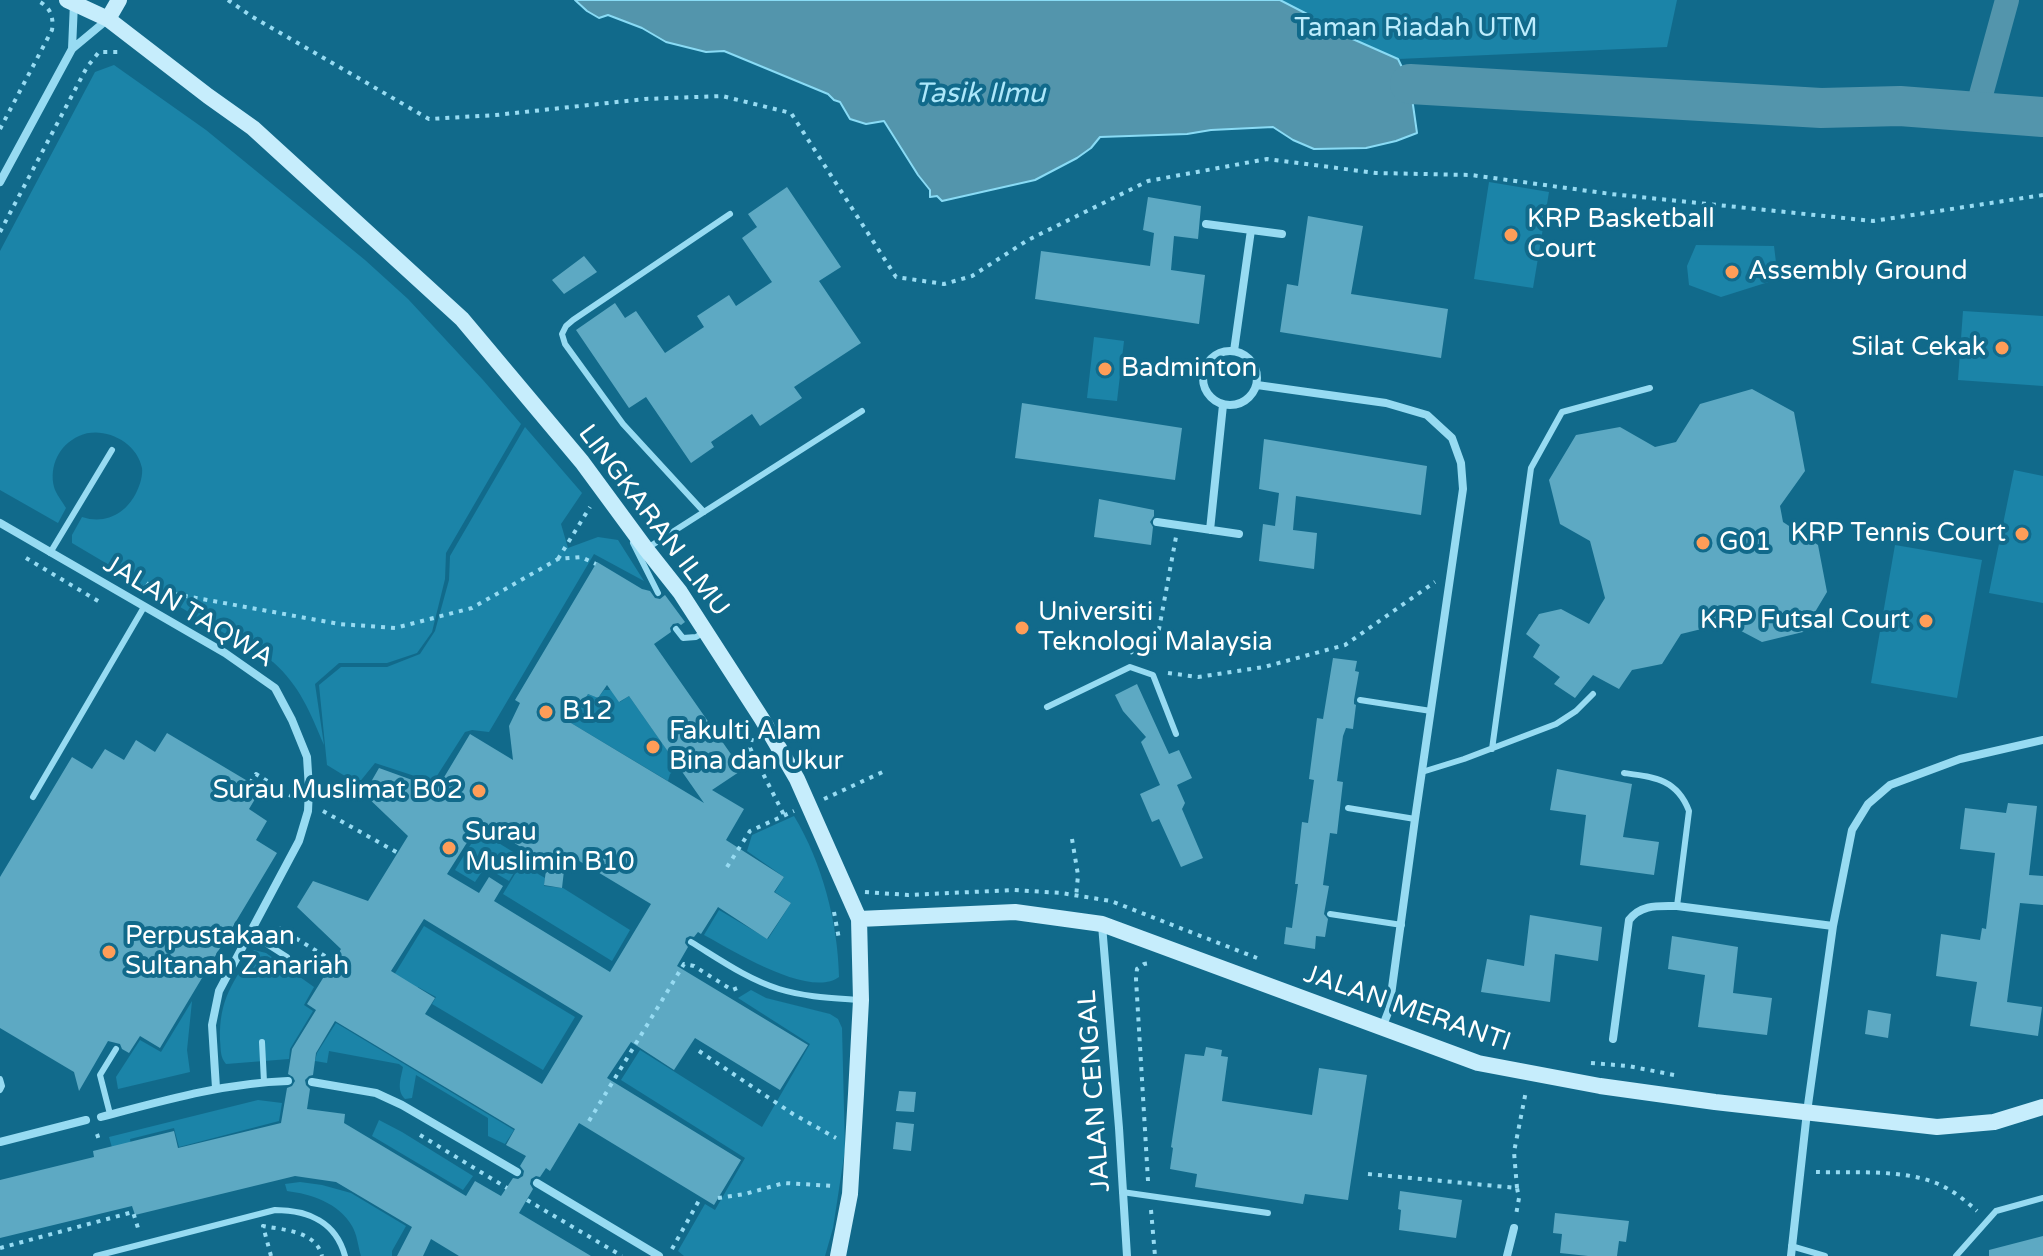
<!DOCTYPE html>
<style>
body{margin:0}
canvas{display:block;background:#116a8b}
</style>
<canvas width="2043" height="1256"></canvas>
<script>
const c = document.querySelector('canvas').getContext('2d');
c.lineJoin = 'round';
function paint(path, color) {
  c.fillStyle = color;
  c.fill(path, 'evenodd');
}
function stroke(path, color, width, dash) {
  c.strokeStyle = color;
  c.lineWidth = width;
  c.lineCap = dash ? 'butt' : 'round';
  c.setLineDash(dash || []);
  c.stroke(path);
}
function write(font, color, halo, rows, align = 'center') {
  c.font = font + ' "Varela Round",sans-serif';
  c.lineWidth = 8;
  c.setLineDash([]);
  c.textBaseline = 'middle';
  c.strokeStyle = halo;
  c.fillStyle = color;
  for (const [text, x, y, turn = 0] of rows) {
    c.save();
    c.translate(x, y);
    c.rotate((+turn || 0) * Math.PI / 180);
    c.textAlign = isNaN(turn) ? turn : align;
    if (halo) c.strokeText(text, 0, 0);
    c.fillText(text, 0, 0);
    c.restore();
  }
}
const green = new Path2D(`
 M1280,0H1677L1667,47L1398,59L1355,40L1323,28L1309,15Z
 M114,65L206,130L365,260L408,299L483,380L521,424L446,553L445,579L432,632L417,653L387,663H339L315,684L324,745C310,712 300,686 273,662L72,543V535L82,517C106,525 127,513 137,491C140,485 143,475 142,468C137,441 102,425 79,436C59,445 49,466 54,487C56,494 62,501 66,508L58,523L0,490V251L95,72Z
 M1489,182L1549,192L1533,288L1474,279Z
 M1696,245L1774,246L1778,279L1721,297L1689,285L1687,266Z
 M1963,311L2043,316V386L1958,380Z
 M1094,337L1124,341L1117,401L1087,398Z
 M525,427L582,493L561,524L568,548L598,537L618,540L644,581L594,554L489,732L472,730L465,732L433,782L375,763L358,784L327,765L319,685L341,667H387L420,654L435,631L449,580L450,556Z
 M2014,470L2043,476V603L1989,593Z
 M1895,545L1982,560L1957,698L1871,683Z
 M604,690H611L620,702L629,696L679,767L670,774L668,781L571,723L588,694L598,698Z
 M794,816C822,862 838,923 839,977C810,999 732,950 704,935L719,910L768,939L791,903L775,892L784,877L747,851L752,835Z
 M479,831L523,858L509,881L485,867L475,882L455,870Z
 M521,864L545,878L544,886L563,888L630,930L612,961L503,894Z
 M424,926L575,1017L543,1070L432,1004L436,997L418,987L414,993L391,980Z
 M254,950L266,953L314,987L304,1005L313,1011L290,1049L289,1059L226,1064C220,1057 221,1050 220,1040C219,999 233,982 254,950Z
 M751,990L766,998L830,1014L838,1019L842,1028L845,1150L833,1228L825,1256H684L678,1251L705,1204L715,1210L745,1158L621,1080L640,1050L762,1127L810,1044L738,998Z
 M192,1001L187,1050L190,1072L118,1089L116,1077L140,1040L161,1052Z
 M336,1023L514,1130L505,1144L488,1136V1118L416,1075L412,1098L405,1099C396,1090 401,1078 403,1067L399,1064L329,1051L327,1063L315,1061L317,1053Z
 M258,1100L282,1103L279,1121L179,1147L174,1128L130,1139L131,1146L113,1151L109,1137Z
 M379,1120L402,1132L473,1176L463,1190L372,1136Z
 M300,1182L322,1185L351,1193L406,1226L392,1251V1256H361C358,1246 357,1234 352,1226C339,1203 311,1194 287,1191L285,1184Z`);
const water = new Path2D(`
 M575,0H1280L1309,15L1323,28L1355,40L1398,59L1410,84L1417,133L1396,141L1366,148L1314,149L1293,140L1273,127L1211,130L1187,134L1100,137L1091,148L1077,158L1035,180L942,201L937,196L930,197V190L918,175L884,121L866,124L850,119L840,102L834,100L828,94L724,51L706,52L666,42L642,28L608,15L599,18L587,11Z`);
const canal = new Path2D(`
 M1976,113L2007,0`);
const river = new Path2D(`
 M1410,84L1821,108L1900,106L2043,117`);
const building = new Path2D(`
 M787,187L841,267L819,281L861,343L794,387L802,398L760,426L752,414L711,442L714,447L691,463L646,397L629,408L576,330L615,303L625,318L636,311L665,353L704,327L697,316L729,295L736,306L772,282L742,238L757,227L748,214Z
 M1148,197L1201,206L1198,239L1174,236L1171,270L1205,275L1199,324L1035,299L1041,251L1150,266L1154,233L1143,230Z
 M1308,216L1363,226L1351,294L1448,309L1441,358L1280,332L1287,284L1298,286Z
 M584,256L597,272L564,294L552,280Z
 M1752,389L1794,412L1805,471L1780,506L1783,522L1818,545L1827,592L1803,632L1762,642L1726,623L1681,634L1662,664L1632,670L1619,689L1593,675L1575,698L1554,684L1560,677L1533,657L1540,645L1526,634L1539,614L1561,609L1589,624L1605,598L1590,541L1560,524L1549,480L1576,435L1620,427L1655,447L1676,442L1700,404Z
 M1022,403L1182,428L1175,480L1015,458Z
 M1264,439L1427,466L1421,515L1296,496L1293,530L1317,533L1314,569L1259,561L1263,524L1275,526L1279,493L1259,489Z
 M1099,499L1154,510V516L1150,522L1153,527L1151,545L1094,537Z
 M597,562L642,589L650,591L655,598L660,599L665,595L685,622L681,625L678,623L673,624L670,628L671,632L654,644L742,770L712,790L744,809L726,840L784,877L774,892L791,903L767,939L718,907L701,934L698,932L694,937L690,936L686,938L685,943L688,947L677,966L808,1045L780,1090L695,1038L674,1070L631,1042L607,1078L741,1160L714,1205L579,1123L550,1171L546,1168L540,1177L536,1176L531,1179L530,1184L533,1189L519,1213L591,1256H459L431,1239L423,1256H397L412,1227L336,1182L295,1176L135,1215L132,1206L0,1238V1180L94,1157L93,1151L174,1131L178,1148L281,1123L287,1088L292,1086L295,1081L293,1077L288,1074L292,1049L316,1010L307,1004L341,949L297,907L313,881L368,901L408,836L364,794L379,768L437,789L470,734L513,760L509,726L520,703L515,700ZM607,685L619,702L629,696L704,803L571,723L588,694L598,698ZM480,822L547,863L544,885L562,888L566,853L651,904L610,972L494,901L503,886L489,877L479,893L447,874ZM424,919L583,1016L542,1084L425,1014L435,998L391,971ZM335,1021L515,1129L506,1145L526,1156L520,1166L524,1171L523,1176L518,1179L513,1178L501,1196L475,1181L466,1196L344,1123L345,1114L307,1109L310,1089L306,1085L305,1080L309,1076L313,1075L316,1053Z
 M1333,658L1357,661L1355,671L1359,672L1354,700V704L1356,705L1353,729L1346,728L1343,736L1337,781L1343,782L1337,834L1330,833L1323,885L1329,886L1324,914L1328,919L1325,937L1316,936L1315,949L1284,944L1286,927L1292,928L1298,884H1295L1302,822L1308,823L1314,780L1309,779L1317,718L1323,719Z
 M1137,684L1169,754L1179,750L1192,778L1177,785L1185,803L1182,809L1203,858L1181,867L1159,819L1152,822L1140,794L1160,785L1141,742L1146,737L1123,711L1115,695Z
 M167,733L261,789L249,809L267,821L256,840L277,853L160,1048L140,1036L129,1053L122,1049L120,1044L108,1041L79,1091L74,1072L0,1028V877L72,757L92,769L105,749L124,760L136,740L155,752Z
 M1557,769L1632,784L1623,837L1659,842L1654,875L1580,865L1586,815L1550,810Z
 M2008,803L2037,806L2029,875L2043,876V905L2020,903L2007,1002L2042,1007L2038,1036L1970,1026L1977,982L1936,976L1941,934L1980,940L1982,928L1986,929L1995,853L1960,849L1965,808L2006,813Z
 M1530,915L1602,927L1598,961L1555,954L1550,1002L1481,992L1487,959L1524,966Z
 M1672,936L1738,947L1733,993L1772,998L1767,1035L1698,1027L1705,975L1668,969Z
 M1868,1010L1891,1014L1888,1038L1865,1034Z
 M1206,1047L1222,1050L1221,1056L1228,1057L1222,1101L1312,1115L1319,1068L1367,1075L1348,1200L1305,1194L1303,1204L1195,1187L1197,1174L1170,1169L1173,1148L1171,1147L1185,1054L1204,1056Z
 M899,1091L916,1092L914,1112L896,1111Z
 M896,1122L914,1124L911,1151L893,1149Z
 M1400,1191L1462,1200L1456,1238L1399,1230L1401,1210L1398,1209Z
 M1555,1213L1629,1221L1626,1242L1619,1241L1617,1256H1588L1560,1253L1562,1234L1553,1233Z
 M2043,1236V1256H1989V1250Z`);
const path = new Path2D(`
 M228,0L251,16L429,119L496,115L645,99L722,96L791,113L896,277L944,284L972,276L1028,240L1148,181L1267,159L1376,173L1471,175L1611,194L1873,221L2043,195
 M0,129L52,30C54,16 50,6 36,0
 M0,232L87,67L99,52H119
 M26,558L103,604
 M558,559L590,507
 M141,589L145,582L158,591L339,624L395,628L472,608L558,559L581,557L596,564
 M1130,653L1157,640L1176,537
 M1168,673L1198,677L1264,667L1345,645L1435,582
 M752,738L750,748L784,815
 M250,783L256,774L293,797
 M824,799L887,770
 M323,811L398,853
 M1072,839L1078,875L1076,898
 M727,867L750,831L794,811
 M865,892L908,895L1014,890L1061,893L1111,901L1257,958
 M834,912L839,939
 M279,928L333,961
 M699,1051L793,1114L836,1138
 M1591,1063L1628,1066L1674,1075
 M589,1121L684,964L694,966L732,990L740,987
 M97,1134L99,1140
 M420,1135L507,1188
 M1816,1172C1853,1173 1901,1169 1936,1183C1951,1189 1965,1200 1977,1211
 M1368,1174L1517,1188L1519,1198L1516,1215
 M1148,1181L1136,979L1137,969L1144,964L1150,963
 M1517,1188L1514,1152L1526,1091
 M718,1198L745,1194L784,1183L834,1186
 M527,1200L622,1256
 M1151,1210L1155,1256
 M0,1248L133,1212L138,1228H141
 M672,1249L701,1197
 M271,1256L263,1226C284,1230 316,1231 322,1256`);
const lane = new Path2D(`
 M704,512L623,424L565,344L562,334L566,326L573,320L730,214
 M633,543L658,593
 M649,547L862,411
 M50,553L112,450
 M676,629L683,638L696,637L703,633
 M1360,700L1431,711
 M1047,707L1130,667L1153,675L1176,734
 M1492,749L1531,468L1562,412L1650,388
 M1422,772L1464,759L1556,724L1576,711L1593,694
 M1624,773C1654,777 1677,779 1689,811L1677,906
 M33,797L144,607
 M1348,808L1415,819
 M1330,914L1402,925
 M251,934L287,957
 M691,942C719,959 747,979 779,989C805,997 832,998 859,1000
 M262,1042L264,1082
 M0,1079L2,1086L0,1090
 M110,1114L100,1075L116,1049
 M1122,1192L1268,1213
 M1791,1246L1825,1256
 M96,1256L275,1210C308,1210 336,1222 345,1256
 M1956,1256L1996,1211L2043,1198`);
const street = new Path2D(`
 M72,49L74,3
 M0,182L72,49L108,19
 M1206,224L1282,234
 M1203 378a27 27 0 1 1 54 0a27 27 0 1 1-54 0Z
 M1234,351L1251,230
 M1257,385L1386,403L1427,415L1452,438L1461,463L1463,489L1415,819L1389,1010L1382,1028
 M1157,522L1239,534
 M0,523L225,653L275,688L292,720L307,757L309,789L308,811L299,841L219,991L212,1025L216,1088
 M1210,530L1223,405
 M1102,925L1119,1128L1127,1256
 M1613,1039L1629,920C1641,904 1658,906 1677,906L1833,926
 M312,1082L376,1093L402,1105L517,1172
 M101,1117C162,1101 224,1083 288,1081
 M0,1142L86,1120
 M537,1183L659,1256
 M1507,1256L1514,1228
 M1791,1256L1807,1112L1833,926L1852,830L1868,804L1890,785L1960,759L2043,740`);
const secondary = new Path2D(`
 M67,0L108,19L208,96L253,128L462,319L582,462L646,549L680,592L762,719L797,779L859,919L861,1000L856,1094L850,1194L838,1256
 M108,19L119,0
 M859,919L1015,912L1102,924L1478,1063L1600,1086L1715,1102L1937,1127L1994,1122L2043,1107`);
const markers = [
 [1511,235,8,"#ff9d58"],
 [1732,272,8,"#ff9d58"],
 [2002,348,8,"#ff9d58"],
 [1105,369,8,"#ff9d58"],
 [2022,534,8,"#ff9d58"],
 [1703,543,8,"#ff9d58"],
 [1926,621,8,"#ff9d58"],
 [1022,628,8,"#ff9d58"],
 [546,712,8,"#ff9d58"],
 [653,747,8,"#ff9d58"],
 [479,791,8,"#ff9d58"],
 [449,848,8,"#ff9d58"],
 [109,952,8,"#ff9d58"]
];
const parkNames = [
 ["Taman Riadah UTM",1416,29]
];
const poiNames = [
 ["KRP Basketball",1527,220],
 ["Court",1527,250],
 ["Assembly Ground",1748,272],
 ["Silat Cekak",1986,348,"right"],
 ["Badminton",1121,369],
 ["KRP Tennis Court",2006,534,"right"],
 ["G01",1719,543],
 ["Universiti",1038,613],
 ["Teknologi Malaysia",1038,643],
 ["KRP Futsal Court",1910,621,"right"],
 ["B12",562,712],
 ["Fakulti Alam",669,732],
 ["Bina dan Ukur",669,762],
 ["Surau Muslimat B02",463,791,"right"],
 ["Surau",465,833],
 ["Muslimin B10",465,863],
 ["Perpustakaan",125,937],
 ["Sultanah Zanariah",125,967]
];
const streetNames = [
 ["LINGKARAN ILMU",653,521,53],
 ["JALAN TAQWA",188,612,31],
 ["JALAN MERANTI",1407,1009,19],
 ["JALAN CENGAL",1095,1091,-94]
];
const waterNames = [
 ["Tasik Ilmu",980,95]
];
paint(green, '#1b84a8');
paint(water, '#5395ac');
stroke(water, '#89dbf5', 2);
stroke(canal, '#5395ac', 24);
stroke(river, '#5395ac', 40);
paint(building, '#5da9c3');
stroke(path, '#97dbf2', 4, [4, 6]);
stroke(lane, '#97dbf2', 6);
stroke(street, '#97dbf2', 8);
stroke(secondary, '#c6edfc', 16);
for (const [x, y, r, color] of markers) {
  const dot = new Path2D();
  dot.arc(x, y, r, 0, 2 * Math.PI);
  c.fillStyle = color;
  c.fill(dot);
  stroke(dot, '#116a8b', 3);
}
write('26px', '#beedfd', '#116a8b', parkNames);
write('26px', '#fff', '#116a8b', poiNames, 'left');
write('26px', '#fff', '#116a8b', streetNames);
write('italic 28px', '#ace7fa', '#116a8b', waterNames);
</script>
